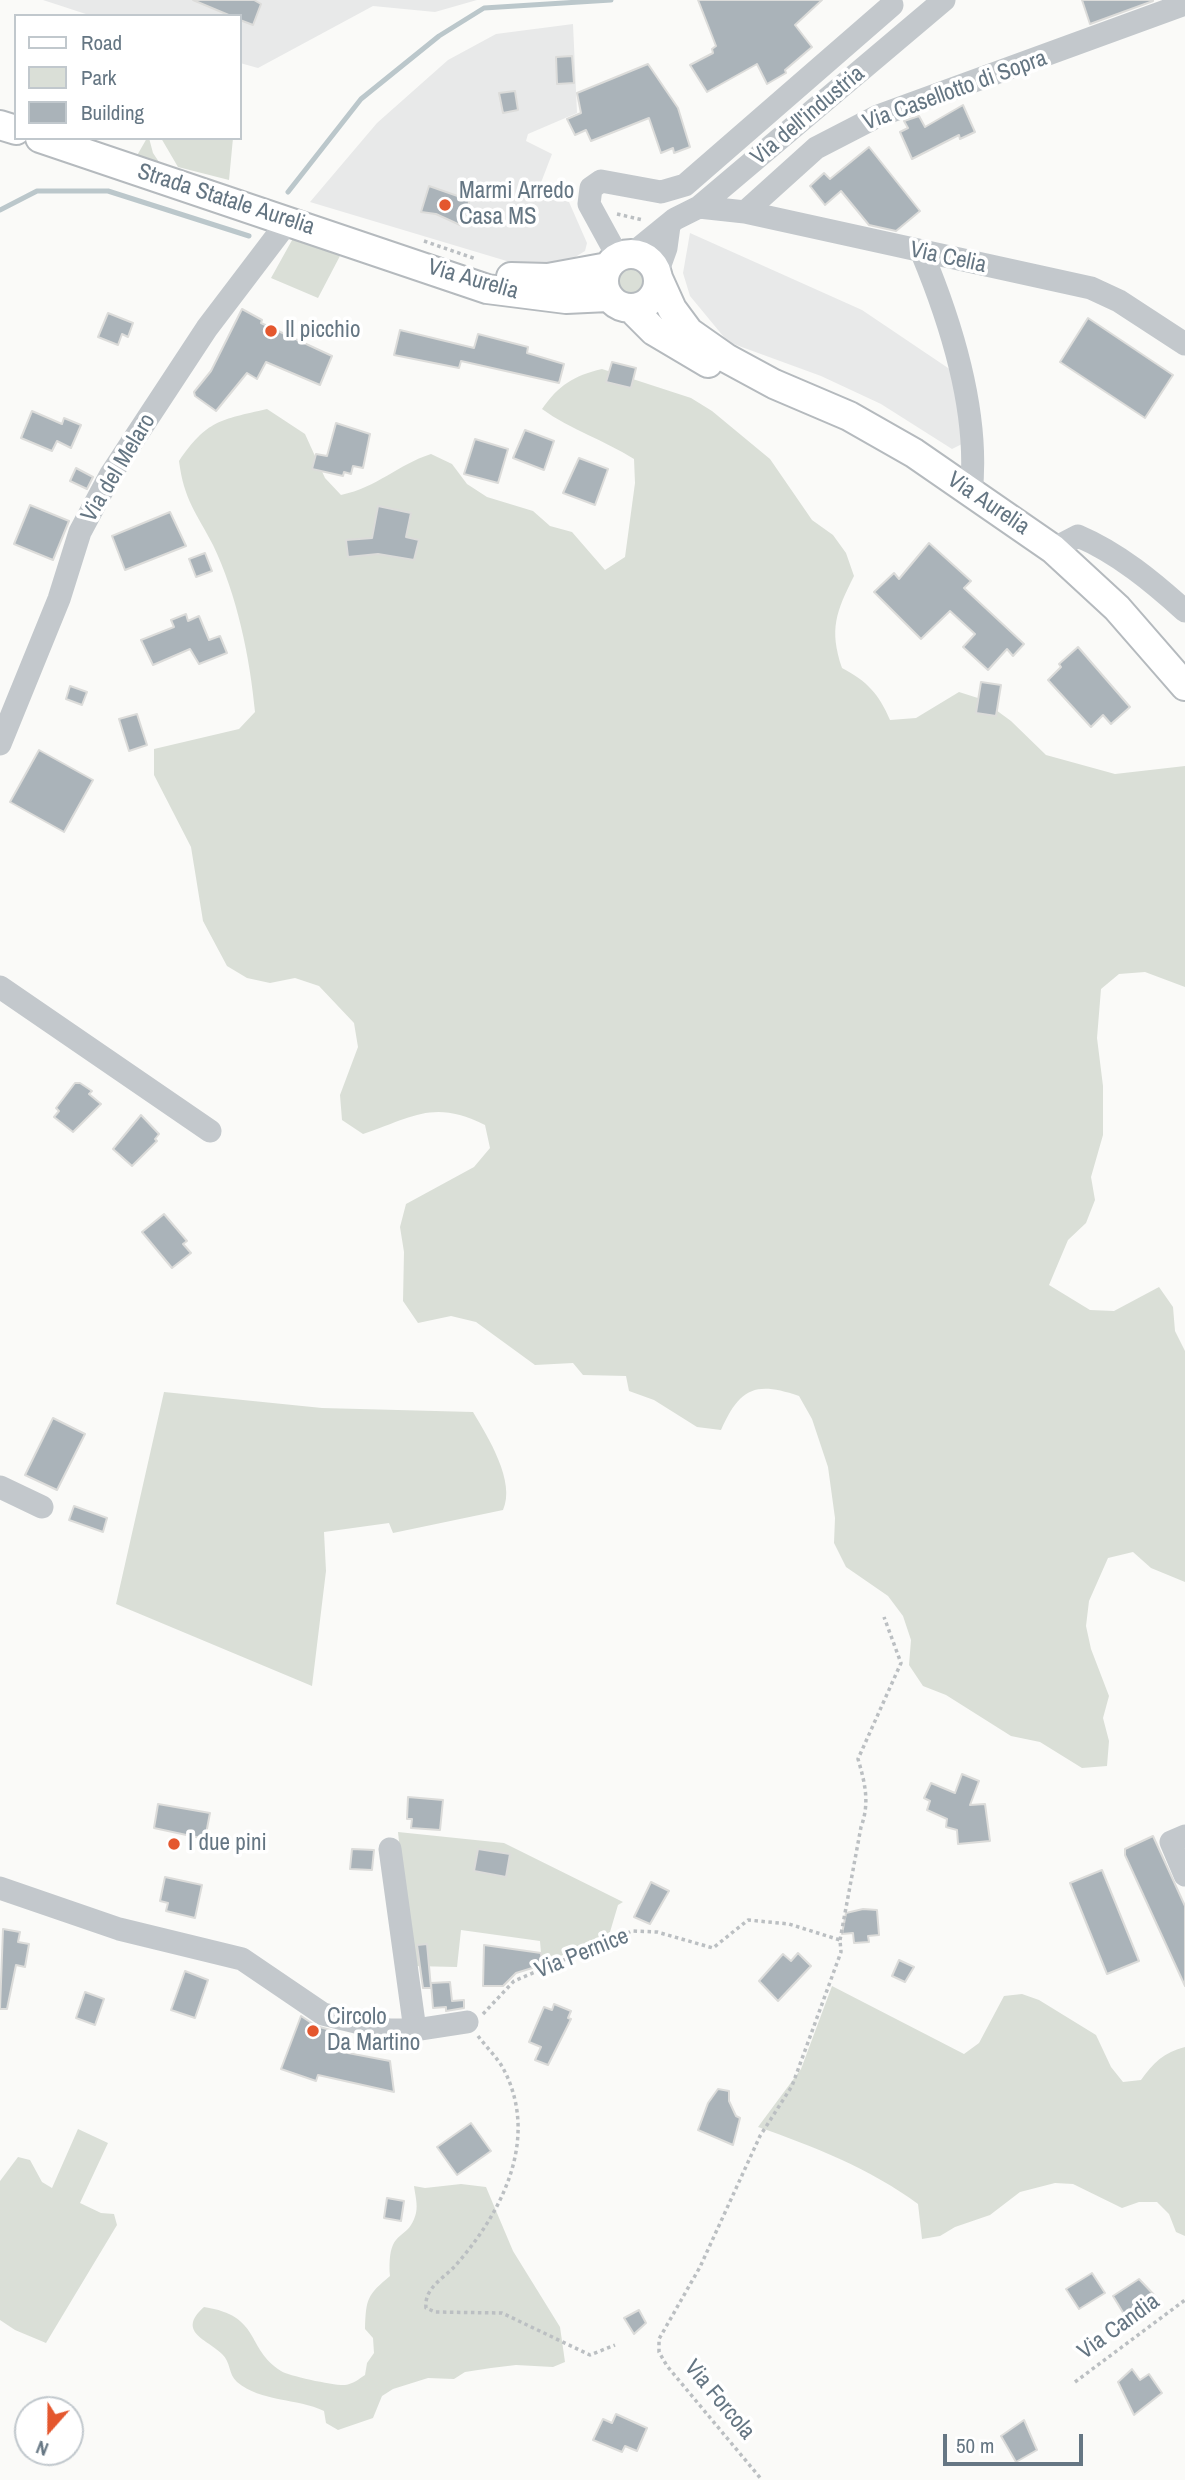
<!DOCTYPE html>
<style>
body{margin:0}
#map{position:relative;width:1185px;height:2480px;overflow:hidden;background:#fafaf8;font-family:"Archivo Narrow",sans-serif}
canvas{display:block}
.legend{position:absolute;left:14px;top:14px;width:228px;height:126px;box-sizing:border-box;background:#fff;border:2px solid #c1c8cd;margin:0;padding:9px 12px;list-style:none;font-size:21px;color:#657683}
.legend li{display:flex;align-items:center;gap:14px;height:35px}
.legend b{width:35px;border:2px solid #c1c8cd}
.north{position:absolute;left:14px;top:2396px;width:70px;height:70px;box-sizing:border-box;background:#fff;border:2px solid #c1c8cd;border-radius:50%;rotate:201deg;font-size:19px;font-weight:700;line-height:28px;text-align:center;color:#657683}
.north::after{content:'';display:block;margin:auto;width:24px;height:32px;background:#e4572e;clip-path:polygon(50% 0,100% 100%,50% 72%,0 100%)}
.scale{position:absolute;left:943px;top:2434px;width:140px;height:32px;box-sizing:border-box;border:4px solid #657683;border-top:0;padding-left:9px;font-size:21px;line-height:24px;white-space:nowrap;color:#657683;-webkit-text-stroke:5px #fff;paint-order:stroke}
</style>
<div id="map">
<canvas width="1185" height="2480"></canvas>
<ul class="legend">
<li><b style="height:9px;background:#fff"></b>Road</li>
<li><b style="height:19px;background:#dadfd7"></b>Park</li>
<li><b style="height:19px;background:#aab3b9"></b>Building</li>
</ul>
<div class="north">N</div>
<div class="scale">50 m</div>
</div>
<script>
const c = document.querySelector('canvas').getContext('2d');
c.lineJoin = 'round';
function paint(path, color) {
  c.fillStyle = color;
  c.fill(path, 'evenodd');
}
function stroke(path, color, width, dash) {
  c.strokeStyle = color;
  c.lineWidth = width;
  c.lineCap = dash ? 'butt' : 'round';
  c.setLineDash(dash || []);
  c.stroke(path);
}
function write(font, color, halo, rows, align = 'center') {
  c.font = font + ' "Archivo Narrow",sans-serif';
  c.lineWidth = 7;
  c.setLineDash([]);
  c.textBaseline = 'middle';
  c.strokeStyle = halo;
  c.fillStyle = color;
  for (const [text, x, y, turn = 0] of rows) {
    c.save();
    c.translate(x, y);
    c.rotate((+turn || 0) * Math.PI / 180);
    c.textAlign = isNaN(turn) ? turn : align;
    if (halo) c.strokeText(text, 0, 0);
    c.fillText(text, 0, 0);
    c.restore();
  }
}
const built = new Path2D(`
 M43,0H477L435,12L373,6L258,68L240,63V16H92Z
 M573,24L577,113L528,134L526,141L552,154L537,193L569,202L587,243L585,251L567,262L541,268L520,265L310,202L377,123L448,60L496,34Z
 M690,233L862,310L951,370L967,434L962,444L952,449L881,404L821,376L728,342L690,296L683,273Z`);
const green = new Path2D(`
 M147,138H149L153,153L165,171L135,159Z
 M161,138H233L229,180L178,167Z
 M296,233L341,254L318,298L271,278Z
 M610 282a21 21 0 1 1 42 0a21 21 0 1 1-42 0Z
 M602,369L691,398L712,411L770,459L812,520L833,535L846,553L854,576C836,612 829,629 842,668C867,681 879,694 890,720L916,718L959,692L981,699L1011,721L1046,755L1115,774L1185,766V987L1145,972L1119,974L1101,989L1097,1038L1103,1086V1135L1091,1177L1095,1200L1086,1223L1068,1240L1049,1285L1090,1310L1114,1311L1159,1287L1173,1307L1175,1331L1185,1351V1582L1151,1568L1133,1552L1108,1558L1089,1601L1086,1626L1091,1649L1109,1696L1103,1718L1109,1741L1107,1766L1082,1768L1040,1742L1011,1736L946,1695L923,1686L909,1665L911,1640L903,1616L888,1596L846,1567L834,1543L835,1518L828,1467L812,1419L799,1396C755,1381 740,1388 721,1430L697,1427L654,1400L629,1391L626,1376L583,1375L573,1363L535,1365L476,1322L451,1316L418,1323L403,1301L404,1252L400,1227L406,1204L474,1167L490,1148L485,1125C434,1099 413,1117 363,1134L342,1120L340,1095L358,1047L354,1023L319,986L295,978L270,983L247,978L227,966L203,921L191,847L154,775V749L239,729L255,712C250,657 237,595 213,545C196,512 184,500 179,461C207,420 220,420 267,409L305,434L325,478L341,495C378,487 397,465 431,454L452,464L467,484L487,497L533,511L550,526L572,532L605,570L625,557L635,483L634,459C604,440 571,430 542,409C559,385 573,376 602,369Z
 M164,1392L322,1408L473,1412C488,1437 516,1482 503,1510L393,1533L389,1523L324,1532L326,1571L312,1686L116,1604Z
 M398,1832L504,1843L623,1902L618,1905L610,1932L542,1965L540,1941L461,1930L457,1967L412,1966Z
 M832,1986L964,2054L979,2043L1004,1996L1022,1994L1039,2000L1096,2035L1111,2067L1123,2082L1141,2080C1153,2063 1164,2052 1185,2047V2236L1176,2232L1169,2214L1157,2202H1139L1122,2208L1073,2184L1055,2183L1020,2192L990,2215L955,2227L940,2236L922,2239L918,2204C871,2169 813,2146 758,2127L801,2069Z
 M78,2129L108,2143L80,2203L101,2213L114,2214L117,2225L46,2343L15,2330L0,2320V2181L18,2157L30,2160L42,2182L52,2188Z
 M461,2184L486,2187L513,2251L560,2327L565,2362L553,2367L516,2365L491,2368L465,2372L454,2379L428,2378L393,2389L382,2396L373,2418L338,2430L326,2423L324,2411C297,2398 261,2402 237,2382C228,2374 231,2362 222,2354C207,2339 176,2332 204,2307C262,2316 245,2348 281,2371C288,2376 336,2386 345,2385C353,2384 359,2379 365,2375L367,2363L374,2353L373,2338L365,2329C366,2299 367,2295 390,2276C387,2225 408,2244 416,2213C418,2205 415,2194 414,2186L425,2188Z`);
const stream = new Path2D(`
 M288,192L361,99L439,36L484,8L611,0
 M0,210L37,191H108L249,236`);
const building = new Path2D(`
 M193,0H254L261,4L253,25L240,20V16H231Z
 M698,0H822L795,25L812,47L785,70L786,73L767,84L757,64L707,92L690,65L713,53L712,49L716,46Z
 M1082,0H1153V1L1090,24Z
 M572,56L574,83L557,84L556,57Z
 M648,64L678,108L690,147L674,153L673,148L661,153L649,118L591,141L586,130L575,135L567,119L581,113L577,93Z
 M515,91L518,110L503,113L499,93Z
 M963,105L975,132L960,139L959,135L912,159L900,132L908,128L904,121L919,116L925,127Z
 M869,147L920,211L896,231L869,225L841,191L825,205L810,186L824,173L830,179Z
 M429,186L469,200L468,213L460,225L436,214L421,212Z
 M242,309L262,320L261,323L332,356L320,385L266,362L257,379L247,373L216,411L195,396L194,392L211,371Z
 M108,313L133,323L128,337L122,334L118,345L98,337Z
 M1088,318L1173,375L1145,418L1060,362Z
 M400,330L474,348L478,334L528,347L527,353L564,364L559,383L461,361L459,368L394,355Z
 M612,362L636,368L631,388L606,382Z
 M32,411L62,424L64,418L81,425L71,448L57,441L52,451L21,438Z
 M336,423L370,434L363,468L353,466L351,474L344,472L343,476L312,469L316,454L327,456Z
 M525,430L554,441L544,470L513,458Z
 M475,439L508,449L498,483L464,474Z
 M579,458L608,469L595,505L563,493Z
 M76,468L93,477L87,489L70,481Z
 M30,505L69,521L53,560L14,544Z
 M378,506L411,513L406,537L419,540L414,560L378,554L348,557L346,540L372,538Z
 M170,512L186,546L125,570L112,536Z
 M929,543L971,581L964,588L1024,644L1013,656L1007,649L988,670L963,647L975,634L950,611L921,639L874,592L894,573L899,579Z
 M205,553L212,571L196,577L189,559Z
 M186,614L188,621L199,616L209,640L220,636L227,653L199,664L190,649L153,665L141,640L174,627L171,620Z
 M1078,647L1130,707L1111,724L1103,715L1091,727L1048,680L1061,667L1059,664Z
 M981,682L1001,685L996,716L976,713Z
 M70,686L87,692L82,705L66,699Z
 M137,714L147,745L129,751L119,719Z
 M39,750L93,780L64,832L10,802Z
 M75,1083H80L92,1091L89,1094L101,1104L73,1132L54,1117L59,1111L56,1108Z
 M141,1115L159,1134L155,1139L157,1141L132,1166L113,1149Z
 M164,1214L187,1241L183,1244L191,1253L172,1268L142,1232Z
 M53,1418L85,1434L57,1490L25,1475Z
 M74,1506L107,1518L103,1532L69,1520Z
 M962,1774L979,1781L970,1805L985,1804L990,1841L958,1844L957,1830L946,1827L947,1819L927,1810L930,1801L924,1798L931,1783L955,1793Z
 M408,1797L443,1800L440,1830L411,1828L412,1819H407Z
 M158,1804L210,1813L205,1839L154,1828Z
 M1153,1836L1185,1906V1986L1125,1855V1849Z
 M352,1849L374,1850L372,1870L350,1869Z
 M478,1849L510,1854L506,1877L474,1871Z
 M1102,1870L1139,1961L1107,1974L1070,1883Z
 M165,1877L202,1885L195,1918L166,1911L168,1903L160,1901Z
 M651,1882L669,1891L650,1924L634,1917Z
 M863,1909L877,1910L879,1935L868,1936L869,1942L854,1943L853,1933L842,1934L846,1913Z
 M3,1929L20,1932L18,1942L29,1944L25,1967L16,1965L7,2009H0Z
 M427,1944L431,1988H423L417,1945Z
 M484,1945L541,1953L542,1965L516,1973L503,1986H483Z
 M798,1953L811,1966L778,2001L759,1981L783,1954L791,1961Z
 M899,1960L914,1967L905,1982L892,1976Z
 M185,1971L208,1980L195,2018L171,2010Z
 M450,1982L452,2001L464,2000V2008L446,2011V2007L433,2008L431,1983Z
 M85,1992L104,1999L95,2025L76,2018Z
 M554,2004L571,2011L568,2018L571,2019L548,2065L535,2060L541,2047L529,2042L544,2007L552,2010Z
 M301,2016L316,2026L334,2031L327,2049L390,2061L394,2092L318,2075L316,2081L281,2069Z
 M718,2089L729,2091V2101L736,2116L740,2118L733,2145L698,2130L708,2103Z
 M471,2123L491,2151L457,2175L437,2147Z
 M387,2198L404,2201L401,2221L384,2218Z
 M1092,2273L1105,2293L1079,2309L1066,2289Z
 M1139,2279L1159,2300L1127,2319L1113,2296Z
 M639,2310L646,2323L634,2334L624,2318Z
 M1132,2369L1140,2380L1149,2374L1162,2393L1134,2415L1118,2382Z
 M616,2414L647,2428L637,2451L625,2446L622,2452L593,2440L603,2419L612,2423Z
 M1024,2420L1037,2450L1016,2462L1001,2436Z`);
const path = new Path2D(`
 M617,214L643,220
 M424,241L476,259
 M840,1940L861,1827C870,1803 865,1783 858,1759L901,1663L884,1617
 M483,2014L514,1981L632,1931L657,1932L713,1948L748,1920L789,1924L840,1940L841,1952L792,2086L760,2136L700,2267L659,2339V2352L667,2366L762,2480
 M478,2036C486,2047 498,2058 504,2070C540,2140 501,2214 455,2266C443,2279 424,2288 426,2308L435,2312L502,2313L590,2355L615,2345
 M1075,2382L1185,2300`);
const minor = new Path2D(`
 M699,207L745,212L1091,288L1119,301L1185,344
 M745,212L816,148L878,116L1185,4
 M922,253C952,325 980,415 971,494
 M632,254L675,219L699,207L944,0
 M618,257L589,204L591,188L601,181L661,192L685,185L892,5
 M657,273L666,248L669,226
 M1053,549L1078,536C1118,553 1153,582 1185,611
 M0,744L59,599L80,532L111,474L207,328L289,220
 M0,987L210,1131
 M0,1487L42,1507
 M1185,1836L1171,1842L1185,1875
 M390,1849L415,2030
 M0,1888L119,1929L242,1959L323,2014L389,2030H415L467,2022`);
const major = new Path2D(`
 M0,125L16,130
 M40,138L487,289L566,299L608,297
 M604 281a27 27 0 1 1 54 0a27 27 0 1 1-54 0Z
 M511,277L548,278L608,267
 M658,278L672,309L689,332L726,358L774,384L849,416L914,453L1053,549L1117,608L1185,686
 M632,309L654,331L708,363`);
const markers = [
 [445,205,7,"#e4572e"],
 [271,331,7,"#e4572e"],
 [174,1844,7,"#e4572e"],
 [313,2031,7,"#e4572e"]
];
const streetNames = [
 ["Via Casellotto di Sopra",955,91,-20],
 ["Via dell'industria",808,116,-40],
 ["Strada Statale Aurelia",226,200,18],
 ["Via Celia",948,258,12],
 ["Via Aurelia",473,280,16],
 ["Via del Melaro",119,468,-59],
 ["Via Aurelia",988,504,34],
 ["Via Pernice",582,1954,-22],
 ["Via Candia",1119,2327,-36],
 ["Via Forcola",719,2400,50]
];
const poiNames = [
 ["Marmi Arredo",459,192],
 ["Casa MS",459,218],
 ["Il picchio",285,331],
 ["I due pini",188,1844],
 ["Circolo",327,2018],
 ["Da Martino",327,2044]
];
paint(built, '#e8e9e9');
paint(green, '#dadfd7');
stroke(stream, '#bbc7cb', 5);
paint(building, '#aab3b9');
stroke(building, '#dcdcda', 2);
stroke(major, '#b5babe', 32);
stroke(path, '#bbbfc2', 3.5, [3.5, 3.5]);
stroke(minor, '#c3c8cc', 23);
stroke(major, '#fff', 28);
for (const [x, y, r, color] of markers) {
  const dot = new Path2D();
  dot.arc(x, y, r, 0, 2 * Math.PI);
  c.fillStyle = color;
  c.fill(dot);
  stroke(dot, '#fff', 2.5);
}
write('23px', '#657683', '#fff', streetNames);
write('23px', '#657683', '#fff', poiNames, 'left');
</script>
